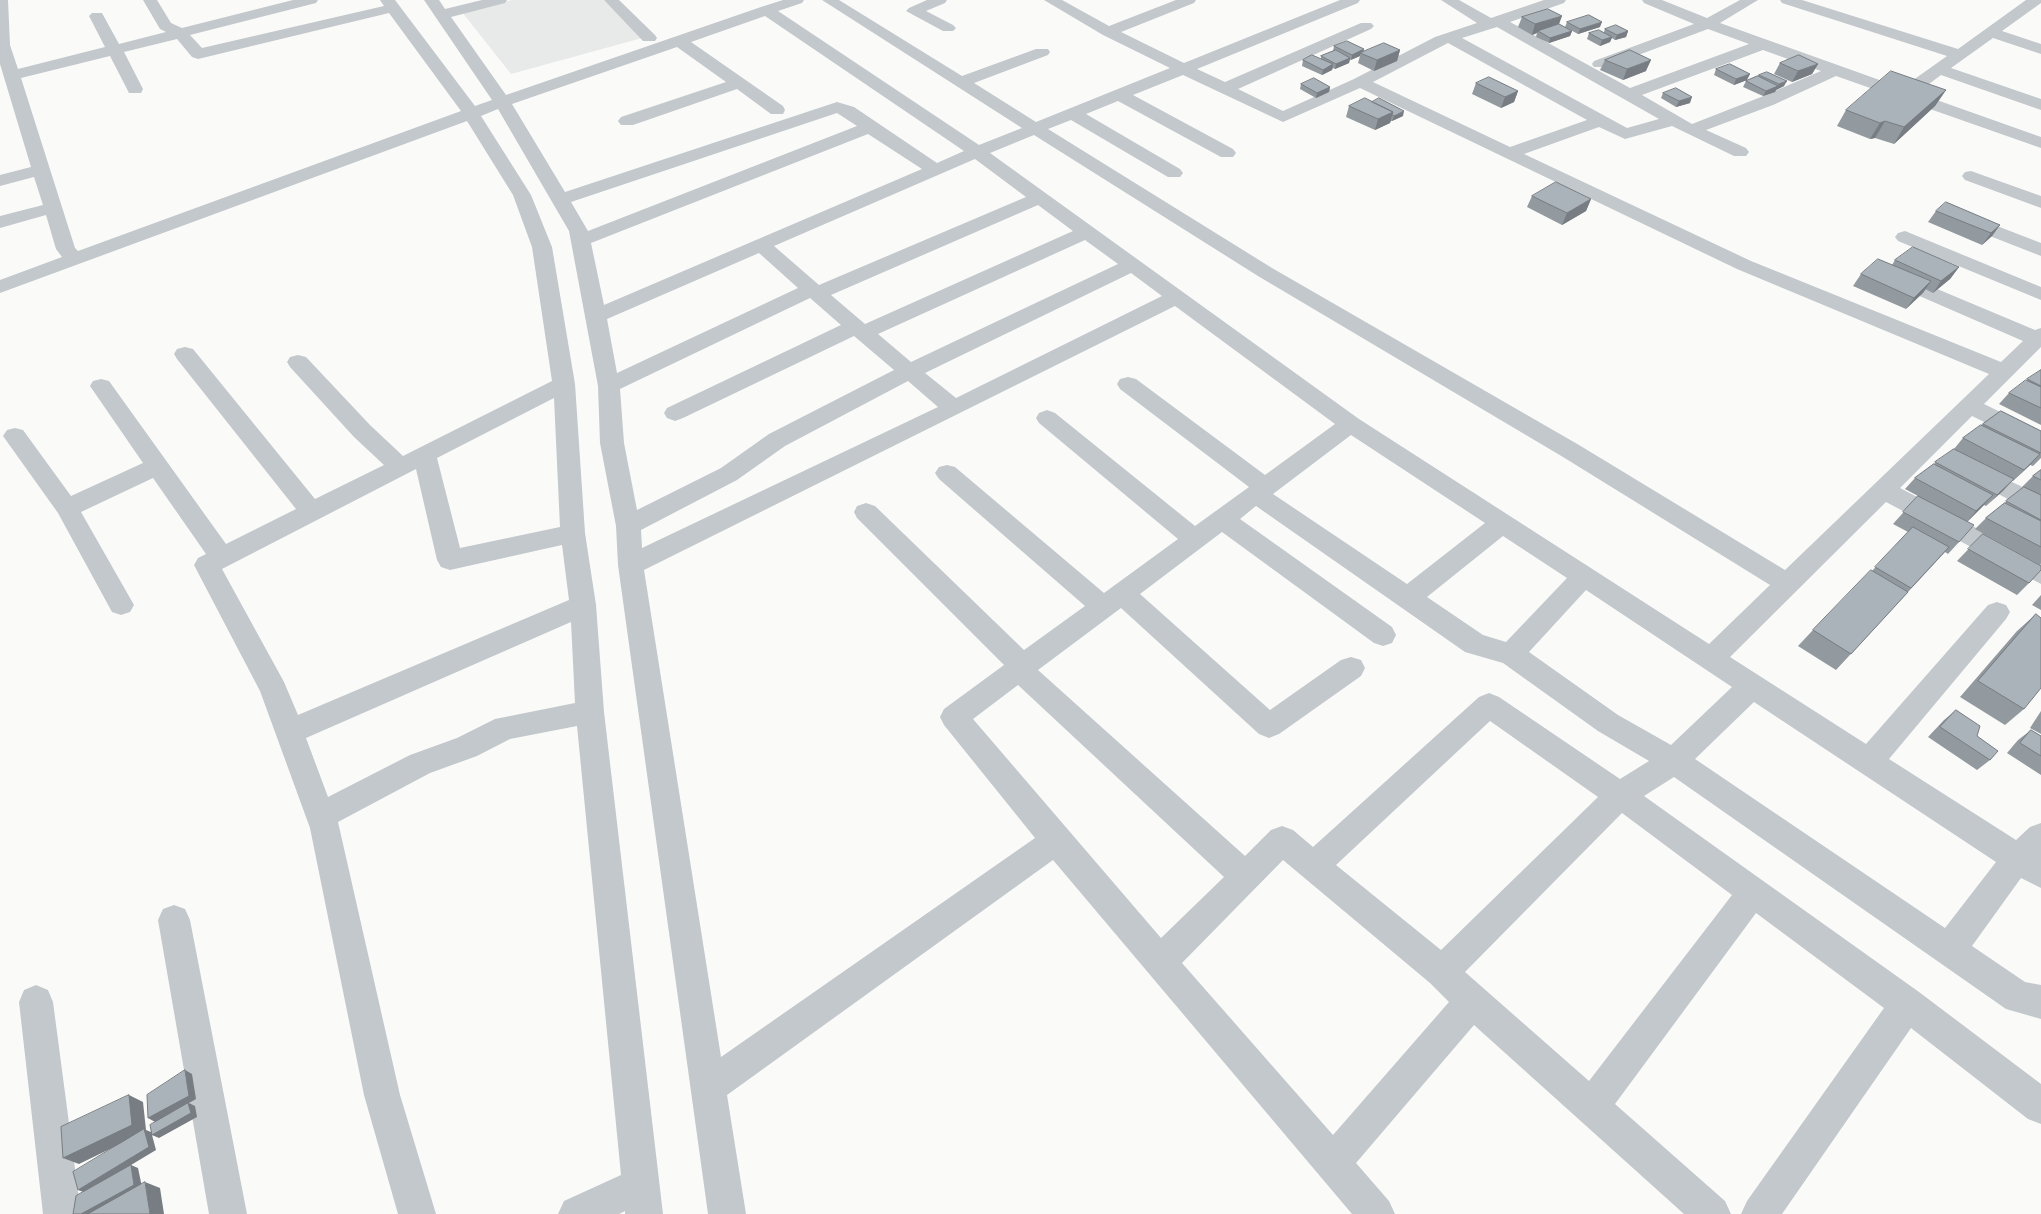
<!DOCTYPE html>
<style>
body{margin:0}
canvas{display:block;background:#fafaf8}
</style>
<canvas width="2041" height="1214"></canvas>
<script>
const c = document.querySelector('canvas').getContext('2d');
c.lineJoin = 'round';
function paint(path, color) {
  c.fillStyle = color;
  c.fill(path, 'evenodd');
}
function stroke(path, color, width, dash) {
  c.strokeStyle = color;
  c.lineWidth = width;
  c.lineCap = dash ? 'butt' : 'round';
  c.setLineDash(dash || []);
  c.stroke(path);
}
const built = new Path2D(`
 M512,0H604L642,38L511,74L462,12Z`);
const minor = new Path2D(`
 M0,0H8L10,45L18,69L105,47L89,16L92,13H102L119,44L166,32L160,29L143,0H157L171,23L182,28L293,0H318L316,3L190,35L202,48L384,6L380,0H395L475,106L492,100L424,0H439L445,9L482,0H507L505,3L451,17L506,95L761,7L783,0H804L802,3L778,11L979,145L1022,128L822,0H839L962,76L1036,49H1048L1050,52L1048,55L974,83L1036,122L1170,68L1103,35L1044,0H1062L1109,26L1176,0H1196L1194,3L1121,32L1184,63L1340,0H1360L1358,3L1197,69L1225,82L1361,23H1371L1374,26L1371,29L1238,89L1283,111L1354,79L1435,37L1477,23L1441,0H1459L1491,18L1544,0H1566L1564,3L1510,22L1630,88L1749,44L1708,29L1606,67H1594L1592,64L1594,61L1694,24L1644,3L1642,0H1662L1707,18L1740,0H1758L1720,23L1902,88L1947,56L1782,3L1780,0H1802L1958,49L2026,0H2041V3L2002,31L2041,44V54L1993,38L1951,68L2041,99V110L1941,75L1917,93L2041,137V148L1836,76L1773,105L1706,130L1746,148L1749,152L1746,156H1734L1672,126L1625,139L1599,127L1524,154L1751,261L2001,362L2023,341L1885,281L1882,277L1885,273L1892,271L1899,273L2035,330L2041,328V347L1984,404L2041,432V450L1972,416L1900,488L2041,562V584L1886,502L1730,657L1866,744L1988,605L1997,602L2006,605L2010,612L2006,619L1889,759L2016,840L2030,827L2041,823V888L2021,878L1972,946L2025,982L2041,985V1019L2006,1009L1674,777L1644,796L1919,992L2041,1084V1124L2028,1119L1911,1028L1782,1214H1741L1747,1201L1884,1008L1756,913L1615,1104L1725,1201L1731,1214H1684L1474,1025L1356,1163L1389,1201L1395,1214H1352L1053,860L727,1095L746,1214H708L618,565L616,526L600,443L598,386L569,231L498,109L481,116L531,195L552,247L575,384L585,533L596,605L604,712L663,1214H625V1211L619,1214H558L564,1201L621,1175L577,726L510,739L477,756L430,773L338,822L400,1095L436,1214H398L364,1095L310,828L260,691L194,565L198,558L206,554L153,478L81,512L134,605L130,612L121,615L112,612L58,513L3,436L7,430L15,428L23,430L71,496L143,463L90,386L93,381L101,379L109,381L226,544L296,509L177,359L174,354L177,349L185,347L193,349L315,499L384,465L354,437L290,367L287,362L290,357L298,355L306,357L370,425L403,456L552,381L532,247L513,195L467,121L0,293V280L62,257L56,249L46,215L0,228V216L43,205L34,177L0,186V175L31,167L0,64ZM389,13L461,111L78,251L75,248L21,78L110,56L127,89L129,93H141L143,89L124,52L177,39L192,57L198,59ZM765,16L964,151L937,163L854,107L837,102L565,192L512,104L677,47L726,82L621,117L618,121L621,125H633L737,89L771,114H783L785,110L783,106L691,42ZM1497,27L1659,119L1627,128L1462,38ZM1448,43L1587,120L1510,147L1373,82ZM1763,50L1821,71L1761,97L1692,124L1642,95ZM1183,75L1283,122L1360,88L1737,269L1989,374L1785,570L1579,445L1272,268L1048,129L1071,120L1168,177H1180L1183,173L1180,169L1086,114L1118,101L1221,157H1233L1236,153L1233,149L1133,95ZM837,113L857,126L588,231L571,202ZM868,134L922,169L604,305L591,243ZM1034,135L1258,276L1563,457L1770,585L1709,644L1359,419L990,153ZM975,159L1026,197L819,285L774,246ZM1038,205L1073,231L865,324L831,295ZM1085,240L1118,264L911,362L878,334ZM759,253L798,288L617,373L607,319ZM1131,273L1162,296L956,398L925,373ZM810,298L841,325L667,408L664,413L667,418L675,421L683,418L854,336L894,370L769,434L721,468L637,510L624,443L620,389ZM1175,306L1335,424L1265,475L1136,379L1128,377L1120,379L1117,384L1120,389L1249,487L1195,526L1055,413L1047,410L1039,413L1036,418L1039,423L1178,539L1104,593L955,467L947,465L939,467L935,473L939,479L1085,606L1024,650L875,506L866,503L857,506L854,512L857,518L1004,665L944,709L940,717L944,725L1035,838L721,1057L644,570ZM908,381L938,407L642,548L641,530L737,480L785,446ZM554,398L560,527L460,548L437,458ZM1351,435L1485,523L1407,584L1273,494ZM416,469L437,560L441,567L450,570L562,545L569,600L298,715L284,682L222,569ZM1256,506L1465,652L1503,663L1598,731L1649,761L1620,779L1499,697L1489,693L1479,697L1313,847L1293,830L1282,826L1271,830L1245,856L1038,670L1121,608L1259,734L1269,738L1279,734L1361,676L1365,668L1361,660L1351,657L1341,660L1270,710L1140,594L1222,532L1374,643L1383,646L1392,643L1396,635L1392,627L1240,519ZM1503,536L1567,578L1506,642L1483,635L1427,597ZM1586,590L1732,687L1671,745L1618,715L1529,652ZM571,622L575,703L495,719L457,738L410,755L328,797L306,738ZM1018,685L1224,877L1161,938L973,719ZM1754,702L1996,862L1945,928L1695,759ZM1490,721L1598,797L1441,950L1336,865ZM1622,813L1732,895L1589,1081L1465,972ZM1283,860L1430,983L1449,1002L1333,1135L1182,963Z
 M604,0H619L655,35L657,38L655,41H643Z
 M927,0H947L945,3L926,11L953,25L956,28L953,31H943L906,11L909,8Z
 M1971,171L2041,196V208L1965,180L1962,176L1965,172Z
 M1961,212L2041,243V256L1954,222L1952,218L1954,214Z
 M1905,231L2041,287V300L1898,241L1895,237L1898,233Z
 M1973,463L2041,496V516L1965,477L1961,471L1965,465Z
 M174,905L185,909L190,920L247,1214H209L158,920L163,909Z
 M36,985L48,990L53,1002L81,1214H43L19,1002L24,990Z`);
const wall = new Path2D(`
 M1522,17L1559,24L1572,31L1570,36L1549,43L1536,37L1537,33L1532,35L1518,27Z
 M1567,22L1600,27L1578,34L1565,27Z
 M1605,29L1628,31L1626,37L1615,40L1612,38L1610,42L1600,46L1587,39L1589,33L1604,32Z
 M1334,46L1364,51L1400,50L1397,61L1374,71L1358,63L1360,56L1350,60L1349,63L1335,69L1333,68L1332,70L1322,75L1302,66L1303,60L1321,59V56L1333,51Z
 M1605,60L1646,71L1623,80L1600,70Z
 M1780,63L1818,64L1812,74L1792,82L1774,74Z
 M1716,69L1747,80L1734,85L1714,75Z
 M1759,75L1784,86L1776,90L1775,92L1763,96L1743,87L1746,81Z
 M1476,83L1518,91L1514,102L1501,108L1472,94Z
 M1301,84L1330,87L1329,92L1316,98L1300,89Z
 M1946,90L1935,106L1894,144L1875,138L1870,139L1837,126L1846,110Z
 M1663,93L1690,103L1676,107L1661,98Z
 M1349,106L1403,116L1392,121H1391L1390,123L1375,130L1346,117Z
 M1532,196L1591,199L1586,211L1562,225L1527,207Z
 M1936,211L2000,225L1992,236L1982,245L1928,222Z
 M1895,260L1959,267L1950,279L1933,293L1925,289L1906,309L1853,286L1861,274L1892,265Z
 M2041,370V425L1999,404L2009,393Z
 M2001,411L2041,431V458L2033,466L2030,465L2013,481H2012L1986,506L1984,505L1967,522L1959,542L1948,554L1945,552L1836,670L1798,646L1813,630L1872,571L1908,532L1893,524L1918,496L1905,489L1915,478L1954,449L1963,438Z
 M2041,470V563L2040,565L1975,529L1986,518L2023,488L2022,487L2033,476Z
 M1983,534L2029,583L2017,595L1957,561Z
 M2041,595V610L2032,605Z
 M2036,614L2024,709L2005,725L1960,697L2017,631Z
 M1956,710L1977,736L1990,760L1977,770L1928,737L1944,720Z
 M2041,711V734L2030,728Z
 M2031,730L2041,736V775L2007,753L2018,740Z`);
const shadedWall = new Path2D(`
 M1562,16L1558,27L1538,31L1537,33L1532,35L1535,24Z
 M1602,22L1600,27L1578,34L1580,29Z
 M1572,31L1570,36L1549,43L1550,38Z
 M1628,31L1626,37L1615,40L1617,35Z
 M1612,37L1610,42L1600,46L1602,40Z
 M1364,49L1363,54L1360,53V56L1351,60L1352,55Z
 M1400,50L1397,61L1374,71L1377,60Z
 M1350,58L1349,63L1335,69L1336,64Z
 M1651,60L1646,71L1623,80L1627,69Z
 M1333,64L1332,70L1322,75L1323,70Z
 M1818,64L1812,74L1792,82L1798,71Z
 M1750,74L1747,80L1734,85L1736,79Z
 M1787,81L1784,86L1776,90L1775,92L1763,96L1766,91L1778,86L1779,84Z
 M1330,87L1329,92L1316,98L1317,93Z
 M1946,90L1935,106L1894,144L1904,127Z
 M1518,91L1514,102L1501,108L1505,97Z
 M1692,97L1690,103L1676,107L1679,101Z
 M1404,111L1403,116L1392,121L1394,116Z
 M1393,112L1390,123L1375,130L1378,119Z
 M1885,121L1875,138L1870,139L1880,123Z
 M1591,199L1586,211L1562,225L1567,213Z
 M2000,225L1992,236L1982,245L1991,233Z
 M1959,267L1950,279L1933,293L1941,281Z
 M1931,281L1923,293L1906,309L1914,298Z
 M2040,454L2029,466L2013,481Z
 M2014,479L2003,491L1986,506L1997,495Z
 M1993,495L1983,506L1966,523L1976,511Z
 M185,1070L192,1074L196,1099L189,1103L195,1106L197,1117L159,1138L152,1135L156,1150L131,1165L138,1168L142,1187L94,1214H81L86,1193L78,1190L145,1132L79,1164L63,1158L129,1095L143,1102L146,1130L151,1132L155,1122L148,1118Z
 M145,1182L160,1188L164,1214H150Z`);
const building = new Path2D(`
 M1548,9L1562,16L1535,24L1522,17Z
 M1589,15L1602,22L1580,29L1567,22Z
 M1559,24L1572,31L1550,38L1538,31Z
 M1616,25L1628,31L1617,35L1605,29Z
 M1599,30L1612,37L1602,40L1589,33Z
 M1347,41L1364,49L1352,55L1334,46Z
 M1384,43L1400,50L1377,60L1360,53Z
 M1336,50L1350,58L1336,64L1321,56Z
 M1630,50L1651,60L1627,69L1605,60Z
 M1312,55L1333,64L1323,70L1303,60Z
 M1799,55L1818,64L1798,71L1780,63Z
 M1730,64L1750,74L1736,79L1716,69Z
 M1891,71L1946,90L1904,127L1885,121L1880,123L1846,110Z
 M1767,72L1787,81L1779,84L1759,75Z
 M1758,76L1778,86L1766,91L1746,81Z
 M1489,77L1518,91L1505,97L1476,83Z
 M1314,78L1330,87L1317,93L1301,84Z
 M1676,88L1692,97L1679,101L1663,93Z
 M1365,98L1393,112L1378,119L1349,106Z
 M1379,98L1404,111L1394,116L1392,115L1393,112L1372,102Z
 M1556,182L1591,199L1567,213L1532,196Z
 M1946,202L2000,225L1991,233L1936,211Z
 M1913,247L1959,267L1941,281L1895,260Z
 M1878,259L1931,281L1914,298L1861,274Z
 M2041,370V386L2027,379Z
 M2026,380L2041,387V408L2009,393Z
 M2001,411L2041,431V453L1983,424Z
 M1981,425L2040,454L2024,470L1963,438Z
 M1954,449L2014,479L1997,495L1935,462Z
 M1934,464L1993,495L1976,511L1915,478Z
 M2041,470V480L2033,476Z
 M2024,487L2041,495V520L2006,501Z
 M1918,496L1974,525L1959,542L1903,512Z
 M2005,503L2041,521V547L1986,518Z
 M1913,527L1949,547L1911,588L1875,567Z
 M1983,534L2041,566V570L2029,583L1968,549Z
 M1871,570L1908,592L1851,654L1813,630Z
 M2036,614L2041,618V688L2024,709L1978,681Z
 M1956,710L1980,726L1977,736L1998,751L1990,760L1940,727Z
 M2031,730L2041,736V756L2020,743Z
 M185,1070L189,1096L148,1118L147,1095Z
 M129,1095L132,1125L63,1158L61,1127Z
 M188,1103L191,1113L152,1135L150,1125Z
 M144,1129L149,1147L78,1190L73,1172Z
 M131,1165L134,1185L81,1214H73L76,1196Z
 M145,1182L150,1214H88Z`);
paint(built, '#e8e9e9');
paint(minor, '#c3c8cc');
paint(wall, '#929a9f');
paint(shadedWall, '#777d82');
paint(building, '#aab3b9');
stroke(building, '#777d82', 1);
</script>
